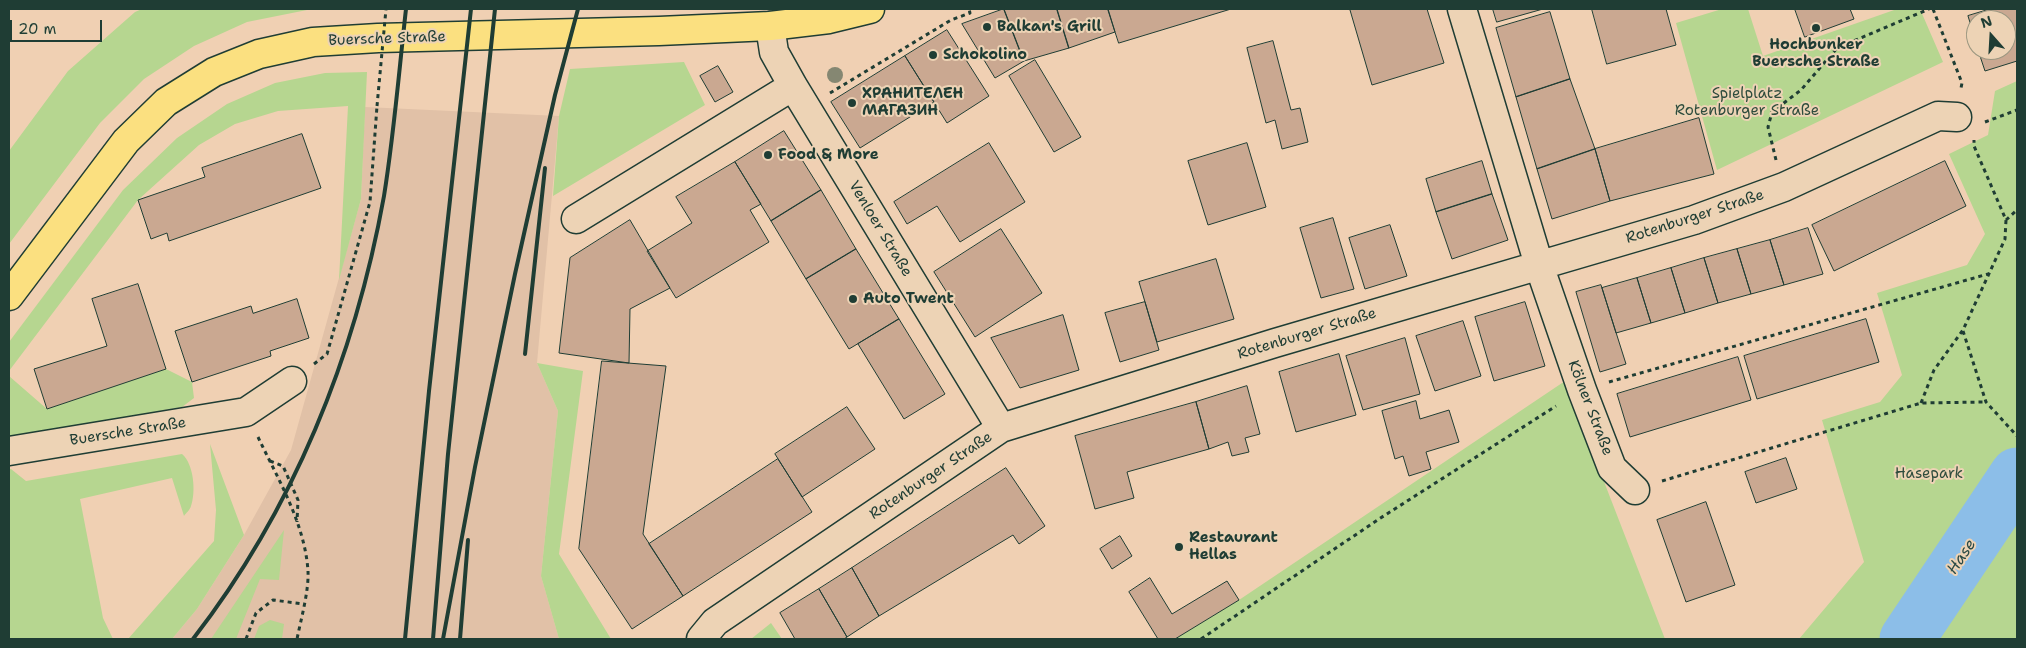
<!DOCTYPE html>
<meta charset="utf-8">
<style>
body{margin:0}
#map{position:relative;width:2026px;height:648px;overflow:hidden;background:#f0d0b3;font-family:"Shantell Sans",sans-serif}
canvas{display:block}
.frame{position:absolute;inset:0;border:10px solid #1f3d34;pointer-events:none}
.north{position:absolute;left:1966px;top:10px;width:50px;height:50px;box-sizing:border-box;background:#edd3b5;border:1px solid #9b9781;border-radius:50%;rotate:341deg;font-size:14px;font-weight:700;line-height:20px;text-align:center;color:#1f3d34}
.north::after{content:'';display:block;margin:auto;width:18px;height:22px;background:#1f3d34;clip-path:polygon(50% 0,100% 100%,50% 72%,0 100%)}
.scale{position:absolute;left:10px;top:20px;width:92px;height:22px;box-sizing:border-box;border:2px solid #1f3d34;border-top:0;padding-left:6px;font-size:15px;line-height:18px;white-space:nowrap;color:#1f3d34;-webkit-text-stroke:4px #edd3b5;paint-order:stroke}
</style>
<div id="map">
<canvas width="2026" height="648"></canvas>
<div class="frame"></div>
<div class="north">N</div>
<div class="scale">20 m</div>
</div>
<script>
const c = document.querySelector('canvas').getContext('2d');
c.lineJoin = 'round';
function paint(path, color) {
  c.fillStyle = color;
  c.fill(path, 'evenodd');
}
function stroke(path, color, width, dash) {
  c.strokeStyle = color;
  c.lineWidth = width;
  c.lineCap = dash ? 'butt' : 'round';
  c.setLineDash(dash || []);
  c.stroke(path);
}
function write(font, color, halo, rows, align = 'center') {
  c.font = font + ' "Shantell Sans",sans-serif';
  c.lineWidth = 4;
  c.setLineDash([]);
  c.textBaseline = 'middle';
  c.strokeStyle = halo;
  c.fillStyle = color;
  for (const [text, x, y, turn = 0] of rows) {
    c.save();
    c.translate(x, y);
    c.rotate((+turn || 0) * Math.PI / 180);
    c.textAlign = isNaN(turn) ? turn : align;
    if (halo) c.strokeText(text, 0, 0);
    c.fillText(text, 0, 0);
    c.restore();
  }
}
const built = new Path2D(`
 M365,107L559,116L537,363L558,411L541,576L559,639H172L197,609L244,535L291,450L361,199Z`);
const green = new Path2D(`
 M142,9H312L247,22L194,46L144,79L100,123L9,244V151L68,71L135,12Z
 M1722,9H1748L1763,56L1897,9H1920L1943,62L1717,170L1676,23Z
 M684,62L705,105L553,196L559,116L570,69Z
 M367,72L361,199L339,280L348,106L278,111L235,124L199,145L138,200L9,371V342L123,190L177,138L227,104L275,83L325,73Z
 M2017,81V639H1799L1864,562L1822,420L1880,402L1902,375L1877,293L1967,265L1985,234L1949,154L1988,135L1995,91Z
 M537,363L583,371L559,554L611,639H559L541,576L558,411Z
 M166,369L192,382L194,398L182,407L9,437V376L47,409Z
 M1565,381L1665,639H1175L1239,600Z
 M210,444L244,535L197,609L172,639H128L214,541L216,510Z
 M182,454C194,464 196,492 191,506C190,510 186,513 184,516L172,478L80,499L103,618L113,639H9V469H11L26,481Z
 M284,530L279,580L260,579L236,639H211Z
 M270,620L284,624L282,639H254L259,626Z
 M771,623L782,639H751Z`);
const river = new Path2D(`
 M1907,639L2017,475`);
const building = new Path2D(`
 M1004,9H1057L1069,48L1024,61Z
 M1004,9L1024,61L995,78L962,24Z
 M1057,9H1108L1115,32L1069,48Z
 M1108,9H1231L1119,43Z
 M1354,9H1427L1444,63L1372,85L1350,10Z
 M1493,9H1543L1497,22Z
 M1592,9H1666L1676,45L1607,64Z
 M1795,9H1850L1854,19L1805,37Z
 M1990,9H2017V61L1985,71L1978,50H2006V20H1976V42L1968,16Z
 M1550,12L1570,79L1516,97L1496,28Z
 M947,30L989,96L947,123L905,56Z
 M1273,41L1291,110L1300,108L1308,142L1282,149L1275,120L1266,123L1247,48Z
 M905,56L934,102L860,148L831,102Z
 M1035,60L1081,137L1054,152L1009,76Z
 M718,66L733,92L715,102L700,76Z
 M1570,79L1595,149L1537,169L1516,97Z
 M1699,118L1714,174L1610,201L1595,149Z
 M784,131L821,190L771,221L735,162Z
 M302,134L321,188L169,241L167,233L151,239L138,200L205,177L202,168Z
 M989,143L1025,202L960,242L937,206L907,224L894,202Z
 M1247,143L1266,207L1208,225L1188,161Z
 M1595,149L1610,201L1552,219L1537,169Z
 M1482,161L1492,194L1436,212L1426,179Z
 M1945,161L1966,206L1834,271L1812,225Z
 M735,162L761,204L750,210L769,242L676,298L647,251L692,223L676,197Z
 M821,190L856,249L806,279L771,221Z
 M1492,194L1508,240L1452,259L1436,212Z
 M1333,218L1354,289L1321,298L1300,228Z
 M630,220L670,288L630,309L629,363L559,353L570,258Z
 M1390,225L1407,276L1365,289L1349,238Z
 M1808,228L1823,274L1784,285L1770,240Z
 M1001,229L1042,293L975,337L934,272Z
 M1770,240L1784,285L1751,294L1737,249Z
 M856,249L899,319L849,349L806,279Z
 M1737,249L1751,294L1718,303L1704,258Z
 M1704,258L1718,303L1685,313L1671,268Z
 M1216,259L1234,319L1157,342L1139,282Z
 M1671,268L1685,313L1651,323L1637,278Z
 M1637,278L1651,323L1616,333L1602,288Z
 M138,284L166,369L47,409L34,369L107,346L92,299Z
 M1601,285L1626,364L1600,372L1576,292Z
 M297,299L309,338L270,351L271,356L192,382L175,331L251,306L253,313Z
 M1145,302L1159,350L1120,362L1105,313Z
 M1525,302L1545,366L1494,381L1475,317Z
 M1063,315L1079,370L1020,388L991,338Z
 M899,319L945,394L904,419L858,344Z
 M1866,319L1879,362L1757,399L1744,356Z
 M1463,321L1481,376L1435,391L1416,336Z
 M1405,338L1420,394L1363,410L1346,356Z
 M1339,354L1356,415L1296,432L1279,372Z
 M1738,357L1751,400L1630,437L1617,394Z
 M602,361L666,366L643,534L683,596L632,629L579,549Z
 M1247,386L1260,434L1245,438L1249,452L1232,456L1228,442L1209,449L1196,402Z
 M1416,401L1420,419L1449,410L1459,442L1426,452L1431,469L1409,476L1403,456L1395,459L1382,411Z
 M1196,402L1209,449L1127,472L1134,498L1095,509L1075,436Z
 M847,407L875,449L802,497L775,454Z
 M1786,458L1797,489L1756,503L1745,472Z
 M778,459L812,512L683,596L649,544Z
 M1006,468L1045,526L1019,544L1013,535L879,616L852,568Z
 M1706,502L1735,585L1686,602L1657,520Z
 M1120,536L1132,556L1112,569L1100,549Z
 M852,568L879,616L847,637L819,589Z
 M1150,578L1172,614L1227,581L1239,600L1175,639H1158L1129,592Z
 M819,589L847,637L844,639H795L780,613Z`);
const path = new Path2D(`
 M1933,9L1962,83L1961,88
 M830,93L951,20L970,13L969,9
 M1985,122L2017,110
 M1776,160L1768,127L1772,112L1801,90L1837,48L1929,9
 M2006,220L2017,210
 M1963,331L1986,402L2017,436
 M314,364L327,354L370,202L377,106
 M1609,382L1988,274
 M1921,403L1934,370L1963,330L2005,239L2006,220L1974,146V140
 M258,437C278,479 305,524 308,571C309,591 301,619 297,639
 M270,461L283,466L298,500L297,522
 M1662,481L1921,403L1986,402
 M246,639L256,613L273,600L304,604
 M1201,639L1379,519L1556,406`);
const minor = new Path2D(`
 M1462,9L1539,265L1582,390L1612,468L1635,490
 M770,26L774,52L793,86L1001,428
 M576,219L793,86
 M9,451L246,412L292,381
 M701,639L715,622L1001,428L1275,343L1694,220L1784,187L1938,116L1957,117`);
const major = new Path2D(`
 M9,296L126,141L166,102L214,72L259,54L313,42L378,38L659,31L770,26L829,19L870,9`);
const rail = new Path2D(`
 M525,354L545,168
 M193,639C293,510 355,357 384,196C394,134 399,71 406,9
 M405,639L429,391L471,9
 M433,639L448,454L495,9
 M443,639L475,467L515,274L555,95L578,9
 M460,639L468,540`);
const pathBridge = new Path2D(`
 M377,106L386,9`);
const trees = [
 [835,75]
];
const markers = [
 [987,27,5,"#1f3d34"],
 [1816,28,5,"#1f3d34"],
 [933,55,5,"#1f3d34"],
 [852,103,5,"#1f3d34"],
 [768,155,5,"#1f3d34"],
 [853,299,5,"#1f3d34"],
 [1179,547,5,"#1f3d34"]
];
const poiNames = [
 ["Balkan's Grill",997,27],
 ["Hochbunker",1816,45,"center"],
 ["Buersche Straße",1816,62,"center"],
 ["Schokolino",943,55],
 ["ХРАНИТЕЛЕН",862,94],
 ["МАГАЗИН",862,111],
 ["Food & More",778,155],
 ["Auto Twent",863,299],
 ["Restaurant",1189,538],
 ["Hellas",1189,555]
];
const streetNames = [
 ["Buersche Straße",387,39,-2],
 ["Rotenburger Straße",1695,217,-18],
 ["Venloer Straße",880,229,59],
 ["Rotenburger Straße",1307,334,-17],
 ["Kölner Straße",1590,408,69],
 ["Buersche Straße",128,432,-9],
 ["Rotenburger Straße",931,476,-34]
];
const parkNames = [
 ["Spielplatz",1747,94],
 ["Rotenburger Straße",1747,111],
 ["Hasepark",1929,474]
];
const waterNames = [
 ["Hase",1962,557,-56]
];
paint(built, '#e1c1a7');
paint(green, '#b6d690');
stroke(river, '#8cbee8', 55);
paint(building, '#caa891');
stroke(building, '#1f3d34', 1);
stroke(minor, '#1f3d34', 31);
stroke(major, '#1f3d34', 31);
stroke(path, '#1f3d34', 3, [4, 4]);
stroke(minor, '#edd3b5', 28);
stroke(major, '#fbe080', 28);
stroke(rail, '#1f3d34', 4);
stroke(pathBridge, '#1f3d34', 3, [4, 4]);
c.fillStyle = '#858772';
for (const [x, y] of trees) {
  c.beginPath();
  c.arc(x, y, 8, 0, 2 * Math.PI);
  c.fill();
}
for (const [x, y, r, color] of markers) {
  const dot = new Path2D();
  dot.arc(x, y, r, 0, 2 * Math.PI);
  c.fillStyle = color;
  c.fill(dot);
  stroke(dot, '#edd3b5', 2);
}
write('bold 15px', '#1f3d34', '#edd3b5', poiNames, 'left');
write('15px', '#1f3d34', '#edd3b5', streetNames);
write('15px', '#2e4c3d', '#edd3b5', parkNames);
write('italic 16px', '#2a4a46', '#edd3b5', waterNames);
</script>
